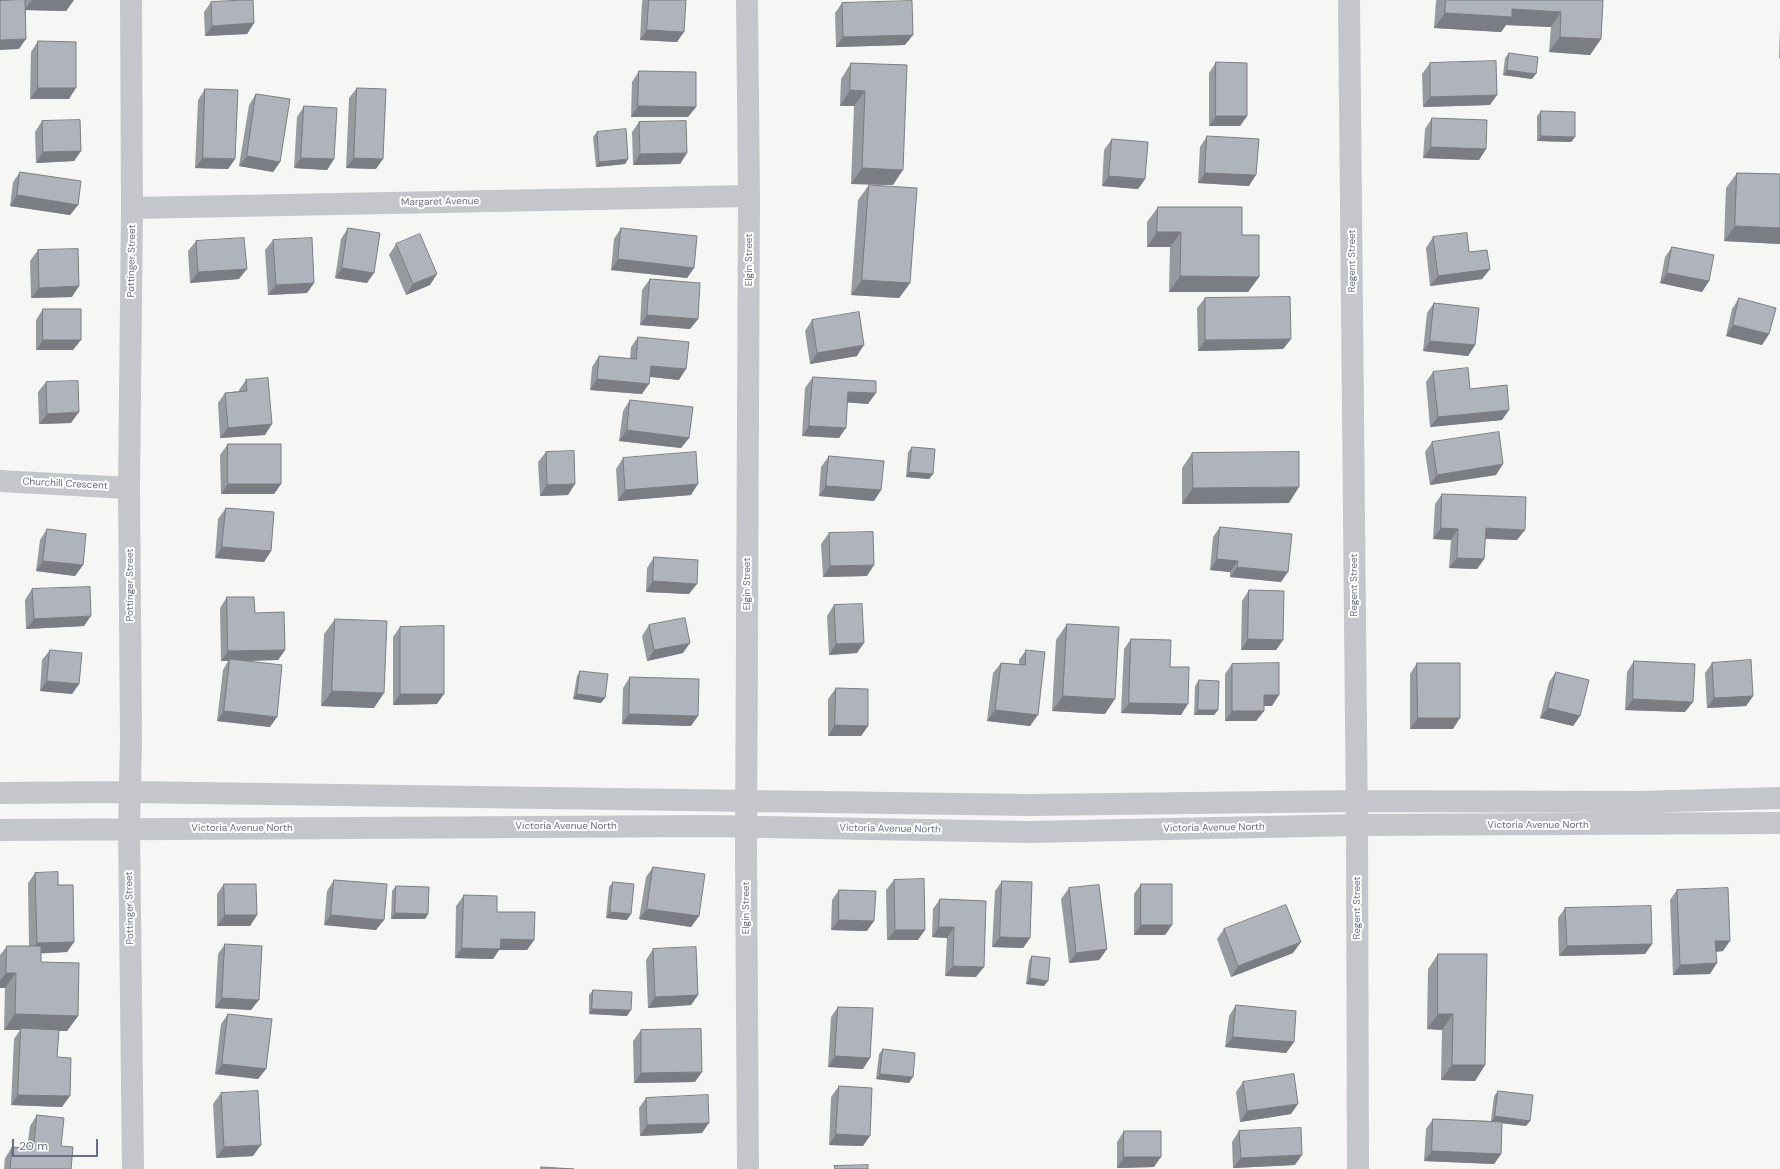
<!DOCTYPE html>
<style>
body{margin:0}
#map{position:relative;width:1780px;height:1169px;overflow:hidden;background:#f6f7f4;font-family:"DM Sans",sans-serif}
canvas{display:block}
.scale{position:absolute;left:12px;top:1139px;width:86px;height:18px;box-sizing:border-box;border:2px solid #666f84;border-top:0;padding-left:5px;font-size:12px;line-height:14px;white-space:nowrap;color:#666f84;-webkit-text-stroke:3px #fff;paint-order:stroke}
</style>
<div id="map">
<canvas width="1780" height="1169"></canvas>
<div class="scale">20 m</div>
</div>
<script>
const c = document.querySelector('canvas').getContext('2d');
c.lineJoin = 'round';
function stroke(path, color, width, dash) {
  c.strokeStyle = color;
  c.lineWidth = width;
  c.lineCap = dash ? 'butt' : 'round';
  c.setLineDash(dash || []);
  c.stroke(path);
}
function paint(path, color) {
  c.fillStyle = color;
  c.fill(path, 'evenodd');
}
function write(font, color, halo, rows, align = 'center') {
  c.font = font + ' "DM Sans",sans-serif';
  c.lineWidth = 4;
  c.setLineDash([]);
  c.textBaseline = 'middle';
  c.strokeStyle = halo;
  c.fillStyle = color;
  for (const [text, x, y, turn = 0] of rows) {
    c.save();
    c.translate(x, y);
    c.rotate((+turn || 0) * Math.PI / 180);
    c.textAlign = isNaN(turn) ? turn : align;
    if (halo) c.strokeText(text, 0, 0);
    c.fillText(text, 0, 0);
    c.restore();
  }
}
const minor = new Path2D(`
 M131,0L132,208L129,488L131,740L129,828L133,1169
 M747,0L749,196L746,852L748,1169
 M1349,0L1357,825L1358,1169
 M132,208L749,196
 M0,481L129,488
 M0,793L130,792L1030,805L1356,801L1640,802L1780,798
 M0,830L710,826L1030,832L1357,825L1780,823`);
const wall = new Path2D(`
 M24,0H74L66,11L26,10L19,49Z
 M643,0H686L677,42L640,40L642,1Z
 M1437,0H1603L1601,39L1590,55L1549,52L1551,27L1506,25L1501,32L1434,28L1436,1Z
 M211,2L254,23L247,34L205,36L204,12Z
 M842,3L905,45L836,47L835,13Z
 M1780,28V58H1779Z
 M38,41L69,99H30L31,52Z
 M1509,53L1532,79L1503,75L1505,58Z
 M1216,62L1247,116L1240,126H1209V73Z
 M851,63L907,65L893,185L851,184L854,106H840L841,79Z
 M1430,63L1490,105L1423,107L1422,74Z
 M639,71L696,107L688,117H631L632,82Z
 M357,88L376,169L346,168L349,98Z
 M205,89L235,159L228,169L195,168L198,100Z
 M256,94L280,162L273,172L239,166L249,105Z
 M304,106L334,159L327,170L294,168L297,117Z
 M1541,111L1575,137L1571,142L1537,141V116Z
 M1432,118L1486,149L1479,160L1423,158L1425,129Z
 M42,121L81,151L74,161L36,163L35,132Z
 M639,122L687,153L680,164L633,165L632,132Z
 M597,132L628,159L625,164L596,167L593,137Z
 M1207,136L1249,186L1198,183L1200,147Z
 M1112,139L1145,179L1138,189L1102,186L1104,150Z
 M20,172L78,205L70,215L10,206L13,182Z
 M1737,173L1780,174V244L1724,241L1726,188Z
 M869,185L910,283L899,298L851,295L858,200Z
 M1158,207L1242,235L1259,277L1248,292H1169L1170,247H1147V222Z
 M348,228L367,283L335,278L341,239Z
 M621,228L694,268L687,278L611,270L614,239Z
 M1433,237L1469,252L1490,269L1482,279L1430,286L1426,248Z
 M273,240L314,283L307,293L268,295L265,250Z
 M196,241L239,279L190,283L188,251Z
 M396,244L430,285L406,295L389,255Z
 M1672,247L1709,281L1702,292L1660,283L1665,257Z
 M38,250L72,297L31,298L30,261Z
 M650,279L698,319L690,329L640,325L642,290Z
 M1205,298L1291,339L1283,349L1198,351L1197,308Z
 M1739,298L1769,334L1762,345L1726,336L1732,309Z
 M1434,303L1475,345L1468,356L1423,351L1427,313Z
 M43,309L73,350H36V320Z
 M812,320L857,356L810,364L805,331Z
 M638,337L679,380L650,377L642,394L590,390L592,367L599,356L630,359L631,347Z
 M1433,372L1470,389L1502,420L1430,427L1426,382Z
 M813,377L868,404L847,402L839,438L802,436L805,388Z
 M246,380L265,435L220,438L218,403L225,393L239,391V390Z
 M46,382L71,423L39,424L38,392Z
 M630,400L689,438L681,448L619,441L623,411Z
 M1432,442L1496,475L1430,485L1425,452Z
 M228,444L281,484L274,494H221L220,455Z
 M912,447L933,474L929,479L906,477L908,452Z
 M546,452L568,495L540,496L538,462Z
 M1192,453L1289,503L1182,504V468Z
 M829,456L881,490L874,501L819,496L821,467Z
 M623,458L691,495L618,501L616,469Z
 M1442,494L1517,540L1485,539L1484,559L1477,569L1449,568L1451,540L1433,539L1435,504Z
 M226,508L271,551L264,562L215,558L218,519Z
 M1220,527L1281,582L1230,577V572L1210,570L1213,537Z
 M47,529L83,565L75,576L36,571L40,540Z
 M829,533L867,576L823,577L821,544Z
 M654,557L689,594L646,592L647,568Z
 M32,589L84,626L26,629L25,600Z
 M1249,590L1283,640L1276,650H1241L1242,601Z
 M227,597L255,613L285,650L278,660L246,661L270,727L217,721L223,670L228,661H221L220,608Z
 M834,605L857,653L829,655L827,616Z
 M335,619L374,708L321,706L324,634Z
 M1067,624L1105,714L1052,711L1056,640Z
 M649,625L683,653L647,661L642,636Z
 M400,627L437,704L393,705V637Z
 M1131,639L1170,667L1181,715L1121,713L1124,649Z
 M50,650L79,684L72,694L40,691L42,660Z
 M1026,650L1030,726L987,721L993,673L1001,663L1019,665V660Z
 M1634,661L1685,712L1625,710L1627,672Z
 M1417,663L1453,729H1410V674Z
 M1712,663L1753,696L1746,706L1707,708L1705,673Z
 M1232,664L1272,706H1264V711L1256,721H1225V674Z
 M580,671L601,703L573,699L577,676Z
 M1556,672L1580,716L1573,726L1540,718L1549,682Z
 M630,677L691,726L622,724L623,688Z
 M1199,680L1218,710L1214,715H1194L1195,686Z
 M836,688L868,726L861,736H828V699Z
 M653,867L699,916L691,927L639,919L646,877Z
 M35,873L58,885L74,942L67,952L41,953V962L78,1016L67,1031H59L57,1057L62,1107L11,1105L14,1039L20,1030H4L5,988H0V955L7,946H29L28,883Z
 M334,880L376,930L324,925L327,891Z
 M894,880L918,940H887L886,890Z
 M1002,881L1030,938L1023,948L992,947L995,891Z
 M613,882L627,920L606,918L609,887Z
 M224,884L257,915L250,926H217V894Z
 M1141,884L1172,925L1165,935H1134V894Z
 M396,886L428,914L425,919H391L392,891Z
 M1069,888L1107,949L1099,960L1069,963L1061,899Z
 M839,890L867,931L831,930L832,900Z
 M1677,890L1723,951L1716,952L1710,974L1673,975L1670,900Z
 M464,895L497,912L534,940L527,950H499L493,959L455,958L456,906Z
 M940,899L986,901L976,977L945,976L947,938L932,937L933,909Z
 M1565,908L1652,944L1645,954L1559,956L1558,918Z
 M1224,929L1293,953L1231,977L1217,939Z
 M225,944L251,1010L215,1008L218,954Z
 M653,949L698,995L691,1005L648,1008L646,960Z
 M1438,954L1485,1065L1475,1081L1441,1080L1442,1030L1427,1029L1428,969Z
 M1032,956L1044,986L1026,984L1029,961Z
 M593,990L627,1016L589,1014V995Z
 M1236,1005L1294,1042L1286,1053L1225,1047L1229,1016Z
 M838,1007L863,1069L828,1067L831,1017Z
 M228,1014L266,1069L258,1079L215,1074L221,1024Z
 M641,1030L695,1082L634,1083L633,1041Z
 M883,1049L909,1083L876,1079L879,1054Z
 M1243,1082L1291,1114L1240,1122L1236,1092Z
 M839,1086L863,1146L829,1145L831,1097Z
 M1498,1091L1530,1121L1526,1126L1502,1123L1501,1154L1494,1164L1424,1161L1426,1129L1433,1119L1491,1121L1494,1096Z
 M221,1093L253,1156L216,1158L213,1104Z
 M646,1098L702,1133L640,1136L639,1108Z
 M37,1115L61,1146L71,1169H4L5,1158L12,1147L27,1149L30,1126Z
 M1124,1131L1154,1167L1117,1168V1142Z
 M1239,1131L1295,1165L1233,1168L1232,1142Z`);
const shadedWall = new Path2D(`
 M32,0H74L66,11L24,10Z
 M1512,9L1561,12L1551,27L1506,25L1501,32L1434,28L1445,13Z
 M254,23L247,34L205,36L212,26Z
 M647,30L684,32L677,42L640,40Z
 M913,35L905,45L836,47L843,37Z
 M1560,37L1601,39L1590,55L1549,52Z
 M26,39L19,49L0,50V40Z
 M1507,70L1536,74L1532,79L1503,75Z
 M38,88H76L69,99H30Z
 M850,90L865,91L854,106H840Z
 M1497,95L1490,105L1423,107L1430,97Z
 M638,106L696,107L688,117H631Z
 M1216,116H1247L1240,126H1209Z
 M1541,136L1575,137L1571,142L1537,141Z
 M1431,147L1486,149L1479,160L1423,158Z
 M81,151L74,161L36,163L43,152Z
 M687,153L680,164L633,165L640,154Z
 M247,156L280,162L273,172L239,166Z
 M203,158L235,159L228,169L195,168Z
 M301,158L334,159L327,170L294,168Z
 M354,158L383,159L376,169L346,168Z
 M628,159L625,164L596,167L599,162Z
 M862,168L903,170L893,185L851,184Z
 M1205,173L1256,175L1249,186L1198,183Z
 M1109,176L1145,179L1138,189L1102,186Z
 M17,195L78,205L70,215L10,206Z
 M1735,226L1780,228V244L1724,241Z
 M1157,232H1181L1170,247H1147Z
 M618,259L694,268L687,278L611,270Z
 M342,268L374,273L367,283L335,278Z
 M247,269L239,279L190,283L198,272Z
 M1490,269L1482,279L1430,286L1438,276Z
 M1667,273L1709,281L1702,292L1660,283Z
 M437,274L430,285L406,295L413,284Z
 M1180,276L1259,277L1248,292H1169Z
 M862,280L910,283L899,298L851,295Z
 M314,283L307,293L268,295L276,285Z
 M79,286L72,297L31,298L39,288Z
 M647,315L698,319L690,329L640,325Z
 M1733,325L1769,334L1762,345L1726,336Z
 M1291,339L1283,349L1198,351L1205,340Z
 M43,340H81L73,350H36Z
 M1430,341L1475,345L1468,356L1423,351Z
 M864,345L857,356L810,364L817,353Z
 M651,366L686,369L679,380L643,376Z
 M597,379L649,384L642,394L590,390Z
 M848,392L876,393L868,404L841,402Z
 M1509,410L1502,420L1430,427L1438,417Z
 M79,412L71,423L39,424L47,414Z
 M272,424L265,435L220,438L228,428Z
 M809,426L846,428L839,438L802,436Z
 M627,430L689,438L681,448L619,441Z
 M1503,464L1496,475L1430,485L1437,475Z
 M909,472L933,474L929,479L906,477Z
 M228,484H281L274,494H221Z
 M575,484L568,495L540,496L547,485Z
 M698,484L691,495L618,501L625,490Z
 M826,486L881,490L874,501L819,496Z
 M1299,487L1289,503L1182,504L1193,488Z
 M1441,528L1458,529L1451,540L1433,539Z
 M1486,528L1525,530L1517,540L1479,538Z
 M222,547L271,551L264,562L215,558Z
 M1457,558L1484,559L1477,569L1449,568Z
 M1217,559L1238,561L1230,572L1210,570Z
 M43,561L83,565L75,576L36,571Z
 M874,565L867,576L823,577L830,566Z
 M1237,567L1288,572L1281,582L1230,577Z
 M653,581L697,584L689,594L646,592Z
 M91,616L84,626L26,629L34,619Z
 M1248,639L1283,640L1276,650H1241Z
 M690,643L683,653L647,661L654,650Z
 M864,643L857,653L829,655L836,644Z
 M285,650L278,660L230,661V659L228,661H221L228,651Z
 M47,681L79,684L72,694L40,691Z
 M332,691L384,693L374,708L321,706Z
 M400,694H444L437,704L393,705Z
 M577,694L605,698L601,703L573,699Z
 M1264,695H1279L1272,706H1256Z
 M1063,696L1115,699L1105,714L1052,711Z
 M1753,696L1746,706L1707,708L1714,698Z
 M1633,699L1693,702L1685,712L1625,710Z
 M1129,703L1188,704L1181,715L1121,713Z
 M1548,708L1580,716L1573,726L1540,718Z
 M995,710L1038,715L1030,726L987,721Z
 M1198,710H1218L1214,715H1194Z
 M224,711L277,717L270,727L217,721Z
 M1232,711H1264L1256,721H1225Z
 M629,714L698,716L691,726L622,724Z
 M1418,718H1460L1453,729H1410Z
 M835,725L868,726L861,736H828Z
 M647,909L699,916L691,927L639,919Z
 M610,912L631,914L627,920L606,918Z
 M395,913L428,914L425,919H391Z
 M225,915H257L250,926H217Z
 M331,915L384,920L376,930L324,925Z
 M839,920L874,921L867,931L831,930Z
 M1141,925H1172L1165,935H1134Z
 M939,927H954L947,938L932,937Z
 M895,930H925L918,940H887Z
 M1000,937L1030,938L1023,948L992,947Z
 M501,939L534,940L527,950H499L493,959L455,958L462,948Z
 M1715,941H1730L1723,951L1708,952Z
 M74,942L67,952L30,954L37,943Z
 M1301,942L1293,953L1231,977L1238,966Z
 M1652,944L1645,954L1559,956L1567,946Z
 M1107,949L1099,960L1069,963L1076,953Z
 M1717,963L1710,974L1673,975L1680,965Z
 M953,966L984,967L976,977L945,976Z
 M6,973H16L5,988H0V981Z
 M1030,978L1048,981L1044,986L1026,984Z
 M698,995L691,1005L648,1008L655,997Z
 M222,998L259,1000L251,1010L215,1008Z
 M592,1009L631,1010L627,1016L589,1014Z
 M15,1014L78,1016L67,1031L21,1030V1028L20,1030H4Z
 M1438,1014H1453L1442,1030L1427,1029Z
 M1233,1037L1294,1042L1286,1053L1225,1047Z
 M835,1056L870,1058L863,1069L828,1067Z
 M222,1064L266,1069L258,1079L215,1074Z
 M1452,1065H1485L1475,1081L1441,1080Z
 M702,1072L695,1082L634,1083L641,1073Z
 M880,1074L913,1077L909,1083L876,1079Z
 M18,1095L70,1096L62,1107L11,1105Z
 M1298,1104L1291,1114L1240,1122L1247,1111Z
 M1495,1116L1530,1121L1526,1126L1491,1122Z
 M709,1123L702,1133L640,1136L647,1125Z
 M836,1134L870,1136L863,1146L829,1145Z
 M261,1145L253,1156L216,1158L224,1147Z
 M1432,1151L1501,1154L1494,1164L1424,1161Z
 M1302,1155L1295,1165L1233,1168L1241,1158Z
 M1124,1157H1161L1154,1167L1117,1168Z`);
const building = new Path2D(`
 M25,0L26,39L0,40V1Z
 M244,0H253L254,23L212,26L211,2Z
 M649,0H686L684,32L647,30Z
 M1446,0H1603L1601,39L1560,37L1561,12L1512,9V17L1445,13Z
 M912,1L913,35L843,37L842,3Z
 M38,41L76,42V88H38Z
 M1509,53L1538,57L1536,74L1507,70Z
 M1496,61L1497,95L1430,97V63Z
 M1216,62L1247,63V116H1216Z
 M851,63L907,65L903,170L862,168L865,91L850,90Z
 M639,71L696,72V107L638,106Z
 M357,88L386,89L383,159L354,158Z
 M205,89L238,90L235,159L203,158Z
 M256,94L290,99L280,162L247,156Z
 M304,106L337,108L334,159L301,158Z
 M1541,111L1575,112V137L1541,136Z
 M1432,118L1487,120L1486,149L1431,147Z
 M80,120L81,151L43,152L42,121Z
 M686,121L687,153L640,154L639,122Z
 M626,129L628,159L599,162L597,132Z
 M1207,136L1259,139L1256,175L1205,173Z
 M1112,139L1148,142L1145,179L1109,176Z
 M20,172L81,181L78,205L17,195Z
 M1737,173L1780,174V228L1735,226Z
 M869,185L917,188L910,283L862,280Z
 M1158,207H1242V235H1259V277L1180,276L1181,232H1157Z
 M348,228L380,233L374,273L342,268Z
 M621,228L697,236L694,268L618,259Z
 M1467,233L1469,252L1487,250L1490,269L1438,276L1433,237Z
 M420,234L437,274L413,284L396,244Z
 M244,238L247,269L198,272L196,241Z
 M312,238L314,283L276,285L273,240Z
 M1672,247L1714,255L1709,281L1667,273Z
 M78,249L79,286L39,288L38,250Z
 M650,279L700,283L698,319L647,315Z
 M1290,297L1291,339L1205,340V298Z
 M1739,298L1776,308L1769,334L1733,325Z
 M1434,303L1479,308L1475,345L1430,341Z
 M43,309H81V340H43Z
 M859,312L864,345L817,353L812,320Z
 M638,337L689,342L686,369L651,366L649,384L597,379L599,356L636,359Z
 M1468,368L1470,389L1507,385L1509,410L1438,417L1433,372Z
 M813,377L876,381V393L848,392L846,428L809,426Z
 M268,378L272,424L228,428L225,393L247,391L246,380Z
 M78,381L79,412L47,414L46,382Z
 M630,400L693,407L689,438L627,430Z
 M1499,432L1503,464L1437,475L1432,442Z
 M228,444H281V484H228Z
 M912,447L935,449L933,474L909,472Z
 M574,451L575,484L547,485L546,452Z
 M696,452L698,484L625,490L623,458Z
 M1299,452V487L1193,488L1192,453Z
 M829,456L884,461L881,490L826,486Z
 M1442,494L1526,497L1525,530L1486,528L1484,559L1457,558L1458,529L1441,528Z
 M226,508L274,512L271,551L222,547Z
 M1220,527L1292,534L1288,572L1237,567L1238,561L1217,559Z
 M47,529L86,534L83,565L43,561Z
 M873,532L874,565L830,566L829,533Z
 M654,557L698,560L697,584L653,581Z
 M90,587L91,616L34,619L32,589Z
 M1249,590L1284,591L1283,640L1248,639Z
 M227,597H254L255,613L284,612L285,650L228,651Z
 M862,604L864,643L836,644L834,605Z
 M685,618L690,643L654,650L649,625Z
 M335,619L387,621L384,693L332,691Z
 M1067,624L1119,627L1115,699L1063,696Z
 M444,626V694H400V627Z
 M1131,639L1171,640L1170,667H1189L1188,704L1129,703Z
 M50,650L82,653L79,684L47,681Z
 M1026,650L1045,652L1038,715L995,710L1001,663L1025,665Z
 M230,659L282,665L277,717L224,711Z
 M1751,660L1753,696L1714,698L1712,663Z
 M1634,661L1695,664L1693,702L1633,699Z
 M1279,663V695H1264V711H1232V664Z
 M1417,663H1460V718H1418Z
 M580,671L608,674L605,698L577,694Z
 M1556,672L1589,680L1580,716L1548,708Z
 M630,677L699,679L698,716L629,714Z
 M1199,680L1219,681L1218,710H1198Z
 M836,688L868,689V726L835,725Z
 M653,867L705,874L699,916L647,909Z
 M58,872V885H73L74,942L37,943L35,873Z
 M924,879L925,930H895L894,880Z
 M334,880L387,884L384,920L331,915Z
 M1002,881L1032,882L1030,938L1000,937Z
 M613,882L634,884L631,914L610,912Z
 M224,884H256L257,915H225Z
 M1141,884H1172V925H1141Z
 M1099,885L1107,949L1076,953L1069,888Z
 M396,886L429,887L428,914L395,913Z
 M1728,888L1730,941H1715L1717,963L1680,965L1677,890Z
 M839,890L876,891L874,921L839,920Z
 M464,895L497,896V912H535L534,940L501,939L500,949L462,948Z
 M940,899L986,901L984,967L953,966L954,927H939Z
 M1286,905L1301,942L1238,966L1224,929Z
 M1651,906L1652,944L1567,946L1565,908Z
 M225,944L262,946L259,1000L222,998Z
 M7,946H41V962L79,963L78,1016L15,1014L16,973H6Z
 M696,947L698,995L655,997L653,949Z
 M1438,954H1487L1485,1065H1452L1453,1014H1438Z
 M1032,956L1050,958L1048,981L1030,978Z
 M593,990L632,992L631,1010L592,1009Z
 M1236,1005L1296,1011L1294,1042L1233,1037Z
 M838,1007L873,1008L870,1058L835,1056Z
 M228,1014L272,1019L266,1069L222,1064Z
 M21,1028L59,1030L57,1057L71,1058L70,1096L18,1095Z
 M701,1029L702,1072L641,1073V1030Z
 M883,1049L915,1053L913,1077L880,1074Z
 M1294,1074L1298,1104L1247,1111L1243,1082Z
 M839,1086L872,1088L870,1136L836,1134Z
 M258,1091L261,1145L224,1147L221,1093Z
 M1498,1091L1533,1095L1530,1121L1495,1116Z
 M708,1095L709,1123L647,1125L646,1098Z
 M37,1115L64,1118L61,1146L73,1147L71,1169H10L12,1147L33,1149Z
 M1433,1119L1502,1122L1501,1154L1432,1151Z
 M1301,1128L1302,1155L1241,1158L1239,1131Z
 M1124,1131H1161V1157H1124Z
 M868,1165V1169H835L834,1166Z
 M541,1167L574,1169H541Z`);
const streetNames = [
 ["Margaret Avenue",440,202,-1],
 ["Elgin Street",749,260,-90],
 ["Pottinger Street",132,261,-89],
 ["Regent Street",1352,261,-90],
 ["Churchill Crescent",65,484,3],
 ["Elgin Street",747,584,-90],
 ["Pottinger Street",130,585,-90],
 ["Regent Street",1354,585,-90],
 ["Victoria Avenue North",1538,825],
 ["Victoria Avenue North",566,826],
 ["Victoria Avenue North",242,828],
 ["Victoria Avenue North",1214,828,-1],
 ["Victoria Avenue North",890,829,1],
 ["Pottinger Street",130,908,-91],
 ["Elgin Street",746,908,-90],
 ["Regent Street",1357,908,-90]
];
stroke(minor, '#c4c6cb', 22);
paint(wall, '#969aa1');
paint(shadedWall, '#7a7d83');
paint(building, '#afb3bb');
stroke(building, '#7a7d83', 1);
write('10px', '#666f84', '#fff', streetNames);
</script>
